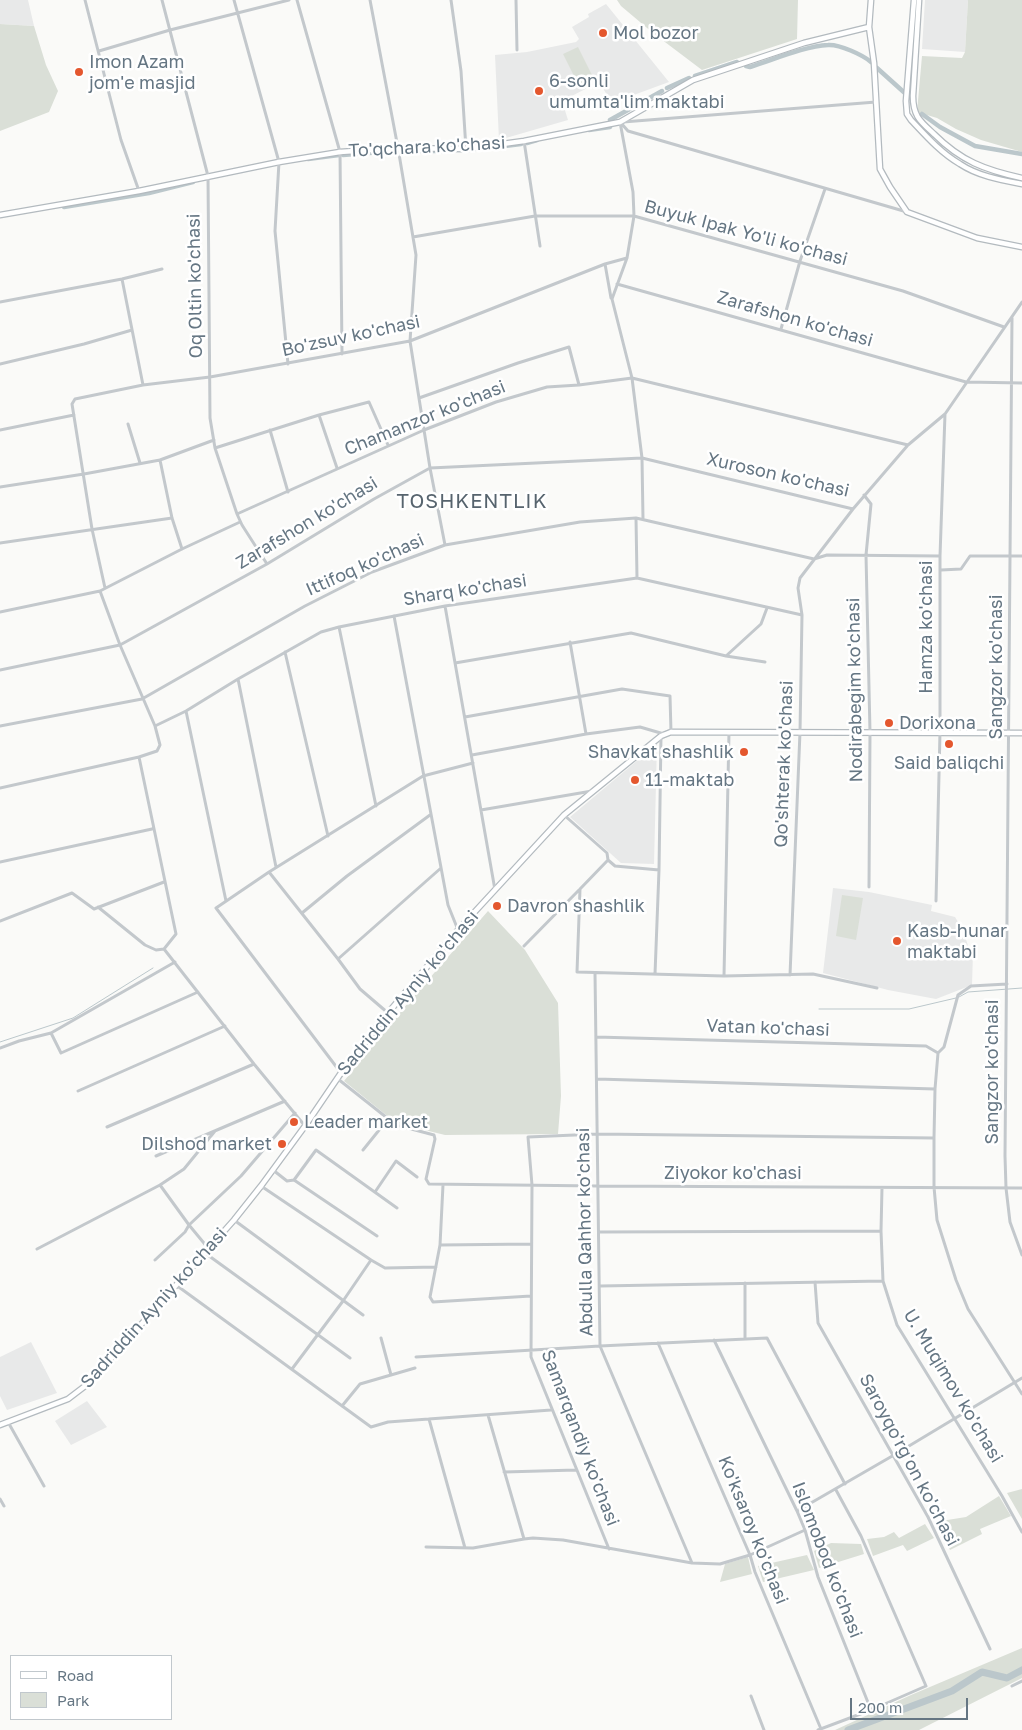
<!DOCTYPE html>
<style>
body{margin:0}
#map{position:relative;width:1022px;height:1730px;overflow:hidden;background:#fafaf8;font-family:"Golos Text",sans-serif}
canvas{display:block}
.legend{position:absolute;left:10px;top:1655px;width:162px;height:65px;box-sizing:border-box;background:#fff;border:1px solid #c1c8cd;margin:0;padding:6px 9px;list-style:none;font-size:15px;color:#657683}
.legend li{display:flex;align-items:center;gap:10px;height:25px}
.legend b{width:25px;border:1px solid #c1c8cd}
.scale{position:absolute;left:850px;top:1698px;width:118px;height:22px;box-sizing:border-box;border:2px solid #657683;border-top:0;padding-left:6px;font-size:15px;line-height:18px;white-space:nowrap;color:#657683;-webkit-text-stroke:4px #fff;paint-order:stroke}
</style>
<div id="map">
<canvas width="1022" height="1730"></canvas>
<ul class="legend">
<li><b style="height:6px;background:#fff"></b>Road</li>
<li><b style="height:14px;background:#dadfd7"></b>Park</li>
</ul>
<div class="scale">200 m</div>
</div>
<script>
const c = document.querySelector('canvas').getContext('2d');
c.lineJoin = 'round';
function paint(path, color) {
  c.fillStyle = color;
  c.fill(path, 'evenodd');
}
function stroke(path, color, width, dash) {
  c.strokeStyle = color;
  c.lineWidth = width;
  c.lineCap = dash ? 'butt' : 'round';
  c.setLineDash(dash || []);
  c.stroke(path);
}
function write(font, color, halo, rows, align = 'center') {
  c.font = font + ' "Golos Text",sans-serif';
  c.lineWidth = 5;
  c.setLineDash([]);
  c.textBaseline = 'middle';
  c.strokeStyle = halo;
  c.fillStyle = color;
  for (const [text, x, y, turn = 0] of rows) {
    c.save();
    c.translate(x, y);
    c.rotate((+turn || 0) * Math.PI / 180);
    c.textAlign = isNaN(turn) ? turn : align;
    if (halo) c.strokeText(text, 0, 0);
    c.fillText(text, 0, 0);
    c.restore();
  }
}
const built = new Path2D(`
 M0,0H28L34,26L0,24Z
 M925,0H968L965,52L922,49Z
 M606,4L669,82L612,103L599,82L562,101L568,120L499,140L495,55L527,52L576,42L579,39L572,27L589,17L588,14Z
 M657,744L654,864L621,863L570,817Z
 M833,888L869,892L932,905L931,911L955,917L963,930L970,952L973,953L972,985L936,999L888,990L823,973Z
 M31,1342L57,1393L7,1410L0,1396V1357Z
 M87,1401L107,1427L71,1445L55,1421Z`);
const green = new Path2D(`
 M617,0H798L797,39L702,70L653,33L621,6Z
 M968,0H1022V152L981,140L956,129L937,118L917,112L922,56L962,58L965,52Z
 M0,24L34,26L46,65L58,91L49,112L0,131Z
 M578,47L594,79L579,86L563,54Z
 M842,895L863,898L856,940L836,936Z
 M488,911L525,950L558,1003L561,1096L558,1134L445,1135L396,1123L344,1081L408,1003Z
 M1022,1489V1519L1007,1493Z
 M999,1496L1011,1516L980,1529L982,1534L950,1550L935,1522L966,1517Z
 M925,1524L934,1538L907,1551L903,1545L873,1556L867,1539L884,1537L894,1532L899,1538Z
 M831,1543L861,1544L864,1554L819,1568L814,1551Z
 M807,1555L814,1570L763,1582L758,1566Z
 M748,1557L752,1574L720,1582L725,1564Z
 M1022,1648V1678L919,1730H835L911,1695Z`);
const stream = new Path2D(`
 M959,997L968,992L1022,988
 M819,1009H909L956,998
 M0,1042L73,1018L153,968`);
const canal = new Path2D(`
 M746,66L750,67C773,60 805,46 828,45C839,44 863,55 871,62
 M877,68L907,95
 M695,76L737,62
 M667,88L689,78
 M922,114L940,127L975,146L1022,154
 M610,120L662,91
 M589,130L610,127
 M527,143L537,140
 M505,146L521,144
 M401,151H445
 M343,155L395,151
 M308,159L339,155
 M64,207L149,193L193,182`);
const river = new Path2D(`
 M848,1730L952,1691L982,1672L1007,1678L1022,1670`);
const street = new Path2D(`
 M85,0L121,140L139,191
 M162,0L208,176L210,418L215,448L237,514L242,525L267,564
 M234,0L279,162L275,231L288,364
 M297,0L340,152L342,354
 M370,0L398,148L416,255L410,341L430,468L445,545
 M451,0L461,71L466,149
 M516,0L517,50
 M99,51L170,30L289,0
 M620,122L633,192L634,216L627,258L612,299L632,378L642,458L643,519
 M623,122L876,102
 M621,123L628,131L907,212
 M524,141L540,246
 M413,237L535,216H634L903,291L1004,327
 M605,264L611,298
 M122,279L143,385
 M617,284L966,382L1022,383
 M0,302L122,279L162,269
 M1012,318L1005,1156L1006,1188L1010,1222L1022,1255
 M781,329L800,261L825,189
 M0,364L84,344L132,330
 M419,398L518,363L569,347L579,385
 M319,415L337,468
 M128,424L140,463
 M0,430L74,415
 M270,430L288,492
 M215,448L319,415L369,402L388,445
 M160,460L214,440
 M0,487L84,474L160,460L172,518L182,549
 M864,495L871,504L866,555L870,732L869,887
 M237,514L424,430L496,402L547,387L579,385L632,378L908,445
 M636,518L637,578
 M0,543L172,518
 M941,570L961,569L970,556H1022
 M105,588L92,529L72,404L75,399L143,385L210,377L410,341L605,264L627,258
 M100,591L120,645L155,726L160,745L157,751L139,757L176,934L164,949L254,1064L305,1126
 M445,606L495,890
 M0,612L100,591L182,549L240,522
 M394,616L448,905L458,930
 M339,627L376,806
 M570,642L586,734
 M285,652L328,836
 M726,656L765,662
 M455,663L631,633L726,656L761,624L767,608
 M0,670L120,645L267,564L374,499L430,468L642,458L853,509L908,445L945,414L1022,302
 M238,679L276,867
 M186,711L226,901
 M465,717L622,689L670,696L671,732
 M0,726L142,699L305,606L372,572L445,545L580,522L636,518L814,559L827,555L940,556
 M155,726L186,711L238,679L321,632L339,627L445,606L637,578L802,615
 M472,755L586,734L640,727L664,734
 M0,788L139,757
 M481,810L592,791
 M564,815L607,853L608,860L615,866L659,870
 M608,860L580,889L577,972L724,976L813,974L877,988
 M0,862L152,829
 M269,872L338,959L360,989L388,1013
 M936,901L940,732V556L945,414
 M98,907L145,945L156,950L164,949
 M302,913L347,876L430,815
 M0,921L72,893L94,909L164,882
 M524,946L579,890
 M338,959L441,868
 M175,962L51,1033L61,1053L198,992
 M595,973L600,1346L692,1563
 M655,974L659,870L661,736
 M790,975L800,732L802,615L798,588L800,578L853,509
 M724,976L729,732
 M1007,984L971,986L958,995L944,1047L938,1053L935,1089L934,1138V1187L937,1220L956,1280L968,1309L1022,1394
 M596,1037L926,1046L938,1053
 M0,1048L19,1041L51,1033
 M341,1073L216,908L269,872L423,776L473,763
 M338,1079L396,1125L434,1135L435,1139L426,1179L429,1184L598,1186L1022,1188
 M597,1079L935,1089
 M78,1091L225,1026
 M107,1127L254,1064
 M363,1150L388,1119
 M156,1156L285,1101
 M273,1170L287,1181L294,1180L316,1150L397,1208
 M294,1180L377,1236
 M160,1185L189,1225L241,1176L295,1113
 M443,1185L440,1245L430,1297L433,1302L531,1296
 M261,1186L371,1260L385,1268L436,1267
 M882,1188L881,1231L883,1281L897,1325L1002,1496L1022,1532
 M375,1192L396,1161L417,1177
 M234,1220L363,1315
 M599,1232L881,1231
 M440,1245L531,1244
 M37,1249L160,1185L184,1169L215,1131
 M205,1253L350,1358
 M155,1260L185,1232L189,1225L208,1248
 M815,1282L818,1323L928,1517L990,1649
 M745,1283V1339
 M176,1285L371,1427L388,1422L551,1410
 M600,1286L883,1281
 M381,1338L391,1375
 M714,1340L797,1511L805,1530L818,1577L871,1710
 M658,1343L750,1555L755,1572L821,1729
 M416,1357L600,1346L767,1338L845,1484
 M292,1369L343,1301L371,1260
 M342,1406L360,1384L415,1368
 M488,1415L524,1539
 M429,1419L465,1548
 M8,1422L44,1486
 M504,1472L576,1470
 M0,1499L4,1506
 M797,1511L894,1455L1022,1378
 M426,1547L473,1548L524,1539L533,1538L563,1540L692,1563L720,1564L750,1555L805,1530
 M609,1549L531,1357L532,1185L528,1137L598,1134L934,1138
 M1012,1686L1022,1681
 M751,1696L764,1730
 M818,1730L871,1710L926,1686L861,1536L836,1490`);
const secondary = new Path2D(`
 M871,0L869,27L874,63L880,169L890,187L907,212L977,238L1022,247
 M914,0L906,101L907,114L911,120C926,136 941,153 960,164C978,176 1001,180 1022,184
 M919,0L913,96C913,116 920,121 934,134C961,161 985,170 1022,178
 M0,215L139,191L279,162L340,152L398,148L466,149L524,141L620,122L693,80L804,43L869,27
 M0,1425L68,1399L89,1383L234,1220L261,1186L305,1126L341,1073L388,1013L458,930L564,815L661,736L671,732L1022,733`);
const markers = [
 [603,33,5,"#e4572e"],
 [79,72,5,"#e4572e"],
 [539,91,5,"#e4572e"],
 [889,723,5,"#e4572e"],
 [949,744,5,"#e4572e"],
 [744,752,5,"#e4572e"],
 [635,780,5,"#e4572e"],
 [497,906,5,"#e4572e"],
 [897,941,5,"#e4572e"],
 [294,1122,5,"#e4572e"],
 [282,1144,5,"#e4572e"]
];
const poiNames = [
 ["Mol bozor",613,33],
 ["Imon Azam",89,62],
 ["jom'e masjid",89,83],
 ["6-sonli",549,81],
 ["umumta'lim maktabi",549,102],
 ["Dorixona",899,723],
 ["Shavkat shashlik",734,752,"right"],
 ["Said baliqchi",949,763,"center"],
 ["11-maktab",645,780],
 ["Davron shashlik",507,906],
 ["Kasb-hunar",907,931],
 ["maktabi",907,952],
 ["Leader market",304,1122],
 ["Dilshod market",272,1144,"right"]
];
const streetNames = [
 ["To'qchara ko'chasi",427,147,-3],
 ["Buyuk Ipak Yo'li ko'chasi",746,233,15],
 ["Oq Oltin ko'chasi",195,286,-91],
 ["Zarafshon ko'chasi",795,319,16],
 ["Bo'zsuv ko'chasi",351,336,-12],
 ["Chamanzor ko'chasi",425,418,-22],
 ["Xuroson ko'chasi",778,475,13],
 ["Zarafshon ko'chasi",307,523,-31],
 ["Ittifoq ko'chasi",365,565,-24],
 ["Sharq ko'chasi",465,590,-9],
 ["Hamza ko'chasi",926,627,-90],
 ["Sangzor ko'chasi",996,667,-90],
 ["Nodirabegim ko'chasi",855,690,-91],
 ["Qo'shterak ko'chasi",784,764,-88],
 ["Sadriddin Ayniy ko'chasi",408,993,-50],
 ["Vatan ko'chasi",768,1028,2],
 ["Sangzor ko'chasi",992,1072,-90],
 ["Ziyokor ko'chasi",733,1173],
 ["Abdulla Qahhor ko'chasi",585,1232,-91],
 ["Sadriddin Ayniy ko'chasi",154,1308,-48],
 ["U. Muqimov ko'chasi",953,1386,59],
 ["Samarqandiy ko'chasi",580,1438,69],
 ["Saroyqo'rg'on ko'chasi",909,1460,62],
 ["Ko'ksaroy ko'chasi",753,1530,68],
 ["Islomobod ko'chasi",827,1560,69]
];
const quarterNames = [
 ["TOSHKENTLIK",472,502]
];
paint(built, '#e8e9e9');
paint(green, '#dadfd7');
stroke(stream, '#bbc7cb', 1);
stroke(canal, '#bbc7cb', 4.5);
stroke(river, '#bbc7cb', 7);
stroke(secondary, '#b3babf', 7);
stroke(street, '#c3c8cc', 3);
stroke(secondary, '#fff', 4.5);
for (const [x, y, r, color] of markers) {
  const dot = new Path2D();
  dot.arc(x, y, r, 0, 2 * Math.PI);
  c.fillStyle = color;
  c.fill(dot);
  stroke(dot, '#fff', 2);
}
write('18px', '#657683', '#fff', poiNames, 'left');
write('18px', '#657683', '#fff', streetNames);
c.letterSpacing = '1px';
write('20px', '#57646e', '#fff', quarterNames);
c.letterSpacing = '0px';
</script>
